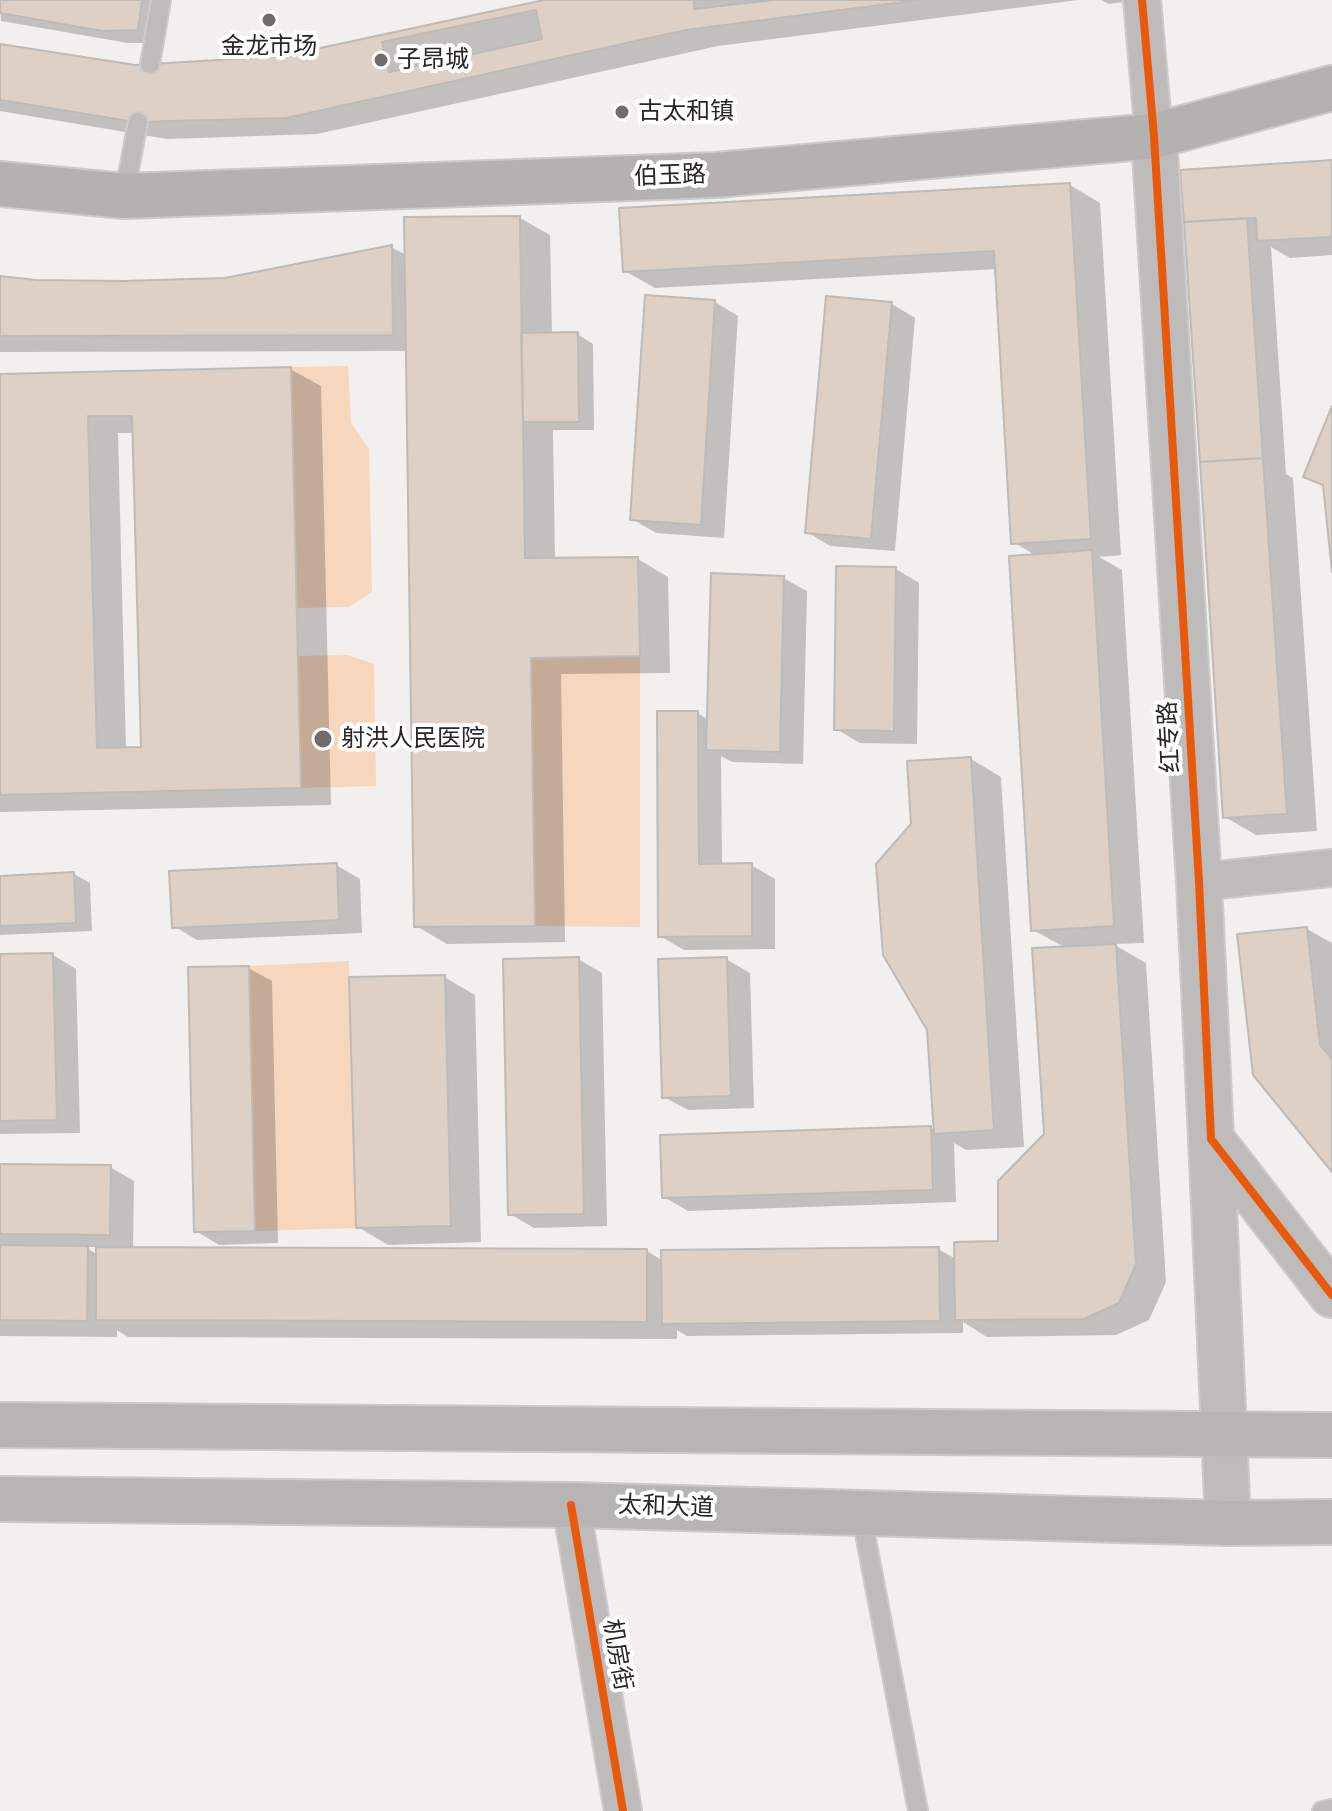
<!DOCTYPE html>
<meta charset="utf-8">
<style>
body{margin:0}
canvas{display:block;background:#f2efec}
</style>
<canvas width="1332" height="1811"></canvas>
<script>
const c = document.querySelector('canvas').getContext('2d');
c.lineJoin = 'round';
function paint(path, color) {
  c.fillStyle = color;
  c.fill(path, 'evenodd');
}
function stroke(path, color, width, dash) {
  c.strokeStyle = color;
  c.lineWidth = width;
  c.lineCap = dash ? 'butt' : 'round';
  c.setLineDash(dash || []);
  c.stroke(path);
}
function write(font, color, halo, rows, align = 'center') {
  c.font = font + ' "IBM Plex Sans","Noto Sans SC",sans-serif';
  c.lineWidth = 8;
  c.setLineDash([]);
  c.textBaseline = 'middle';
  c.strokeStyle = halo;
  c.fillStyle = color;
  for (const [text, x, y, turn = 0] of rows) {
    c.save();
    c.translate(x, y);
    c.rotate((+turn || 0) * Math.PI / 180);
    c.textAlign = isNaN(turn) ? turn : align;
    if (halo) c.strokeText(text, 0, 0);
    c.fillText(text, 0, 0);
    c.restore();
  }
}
const green = new Path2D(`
 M348,366L351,423L369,449L372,592L349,607L297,608L291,367Z
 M348,655L374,664L376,786L301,788L298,656Z
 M640,656V927L535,926L531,658Z
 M349,961L356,1228L255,1231L249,966Z`);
const shadow = new Path2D(`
 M0,0H167L161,43H128L1,21Z
 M554,0H1078L718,46L317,134L167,139L0,111V46L135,67L283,58Z
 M1101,0H1139L1109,4Z
 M1332,162V255L1290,258L1271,247L1286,474L1293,478L1317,831L1256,835L1225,817L1186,222Z
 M1070,185L1100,203L1121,555L1099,557L1122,570L1144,943L1113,944L1146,963L1166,1282L1149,1320L1116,1335L987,1337L963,1322V1333L687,1336L677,1330V1339L128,1337L117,1330V1337L0,1336V1166L110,1167L134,1181L133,1249L647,1251L663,1261L938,1249L956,1259L1000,1243L1046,1135L1066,948L1033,930L1037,556L1013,542L997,269L655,288L625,271ZM85,1247H98V1255Z
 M520,218L550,235L552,335L577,334L593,344L594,430H553L555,560L638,559L668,577L670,673L561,674L565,942L447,944L416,926L408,351L0,352V278L36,282L225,280L391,247L406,255Z
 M715,302L738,316L724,538L656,533L632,519Z
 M892,304L915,318L895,551L830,546L807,532Z
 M290,369L321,386L331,805L0,812V376ZM118,433H134L143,749H126Z
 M896,569L919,583L917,744L860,743L836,729Z
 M783,578L807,591L803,764L732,762L721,756L722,865H751L775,879V949L684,950L660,936L697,713L709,720Z
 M971,759L1001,777L1024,1147L966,1150L954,1143L956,1202L688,1211L664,1197L931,1128L936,1131Z
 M336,865L360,879L362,933L197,940L174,926Z
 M74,874L90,883L92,931L0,935V878Z
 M1307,929L1332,943V1169Z
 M53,955L76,969L80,1133L0,1134V956Z
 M578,959L602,973L607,1226L534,1228L510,1214Z
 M726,959L750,973L754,1108L688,1110L664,1097Z
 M248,968L272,981L278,1243L219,1245L196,1231Z
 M444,977L475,995L481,1242L388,1245L358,1227Z`);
const building = new Path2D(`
 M0,0H142L138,30L102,31L0,13Z
 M544,0H919L686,30L286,118L135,122L0,100V44L135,65L283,56Z
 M694,0H773L694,9Z
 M536,10L542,39L389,72L382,42Z
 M1332,160V237L1257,241L1256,218L1184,222L1180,170Z
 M1070,183L1091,539L1011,544L994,251L623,272L619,208Z
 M520,216L525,558L638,557L640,656L531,658L535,926L414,927L404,217Z
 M1247,218L1263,458L1200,462L1184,222Z
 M392,245L393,335L0,336V276L36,280L123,281L225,278Z
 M645,295L715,300L701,525L630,520Z
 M826,296L892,302L871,539L805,533Z
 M578,332L579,422H523L521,333Z
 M291,367L301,788L0,795V374ZM88,416H132L141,747L97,748Z
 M1332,406V572L1323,485L1303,477Z
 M1263,458L1287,814L1223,818L1200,462Z
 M1092,550L1114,926L1031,931L1009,556Z
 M836,566L896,567L894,731L834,730Z
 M711,573L784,576L780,752L706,750Z
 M657,711H698L699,864L752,863V936L658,937Z
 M971,757L994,1130L934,1134L927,1030L883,955L876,864L911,824L907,761Z
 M337,863L339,920L172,928L169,871Z
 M74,872L76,923L0,926V876Z
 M1307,927L1320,1045L1332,1059V1172L1253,1075L1237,934Z
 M1116,944L1136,1264L1119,1303L1084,1319L955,1320L954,1242L998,1241V1181L1044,1134L1032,948Z
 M53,953L57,1120L0,1121V954Z
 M579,957L584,1214L508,1215L503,959Z
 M727,957L731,1096L662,1098L658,959Z
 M249,966L255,1231L194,1232L188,967Z
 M445,975L451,1226L356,1228L349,977Z
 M931,1126L933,1190L662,1198L660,1135Z
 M0,1164L111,1165L110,1235L0,1234Z
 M0,1245L88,1246L87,1321L0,1320Z
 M96,1247L647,1249V1322L96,1320Z
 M939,1247L940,1321L662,1324L661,1250Z`);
const service = new Path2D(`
 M150,64L161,0
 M124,196L138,122
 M861,1513L918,1811
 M1322,1811L1332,1809`);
const minor = new Path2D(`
 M1142,0L1154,136
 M1199,882L1332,868
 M571,1505L623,1811`);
const tertiary = new Path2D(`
 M1154,136L1199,882L1211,1139L1332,1295
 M1211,1139L1228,1523`);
const secondary = new Path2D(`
 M0,184L124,196L716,175L1154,136L1332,88`);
const primary = new Path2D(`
 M0,1425L1332,1435
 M0,1499L571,1505L1228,1523L1332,1522`);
const cycleway = new Path2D(`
 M1142,0L1154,136L1199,882L1211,1139L1332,1295
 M571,1505L623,1811`);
const markers = [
 [269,20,8,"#6f6c6a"],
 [381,60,8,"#6f6c6a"],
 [622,112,8,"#6f6c6a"],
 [323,739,10,"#6f6c6a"]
];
const poiNames = [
 ["金龙市场",269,47,"center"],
 ["子昂城",397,60],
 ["古太和镇",638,112],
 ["射洪人民医院",341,739]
];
const streetNames = [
 ["伯玉路",670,176,-2],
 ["红专路",1170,737,-93],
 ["太和大道",666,1507,2],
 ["机房街",617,1655,80]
];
paint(green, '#f6d6bd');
paint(shadow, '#0003');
paint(building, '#ded0c4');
stroke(building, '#bdbab8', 2);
stroke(service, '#cdcbc9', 22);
stroke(minor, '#cdcbc9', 40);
stroke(tertiary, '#cdcbc9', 48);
stroke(secondary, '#cdcbc9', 48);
stroke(primary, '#cdcbc9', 48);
stroke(service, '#bdbcbb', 18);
stroke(minor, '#bdbcbb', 36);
stroke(tertiary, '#bdbcbb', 44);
stroke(secondary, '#b4b2b0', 44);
stroke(primary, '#b6b5b4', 44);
stroke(cycleway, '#e8590c', 8);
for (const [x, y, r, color] of markers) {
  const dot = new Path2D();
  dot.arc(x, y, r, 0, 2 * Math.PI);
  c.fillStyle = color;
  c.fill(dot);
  stroke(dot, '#fff', 3);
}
write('24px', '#292624', '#fff', poiNames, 'left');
write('24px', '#292624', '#fff', streetNames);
</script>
